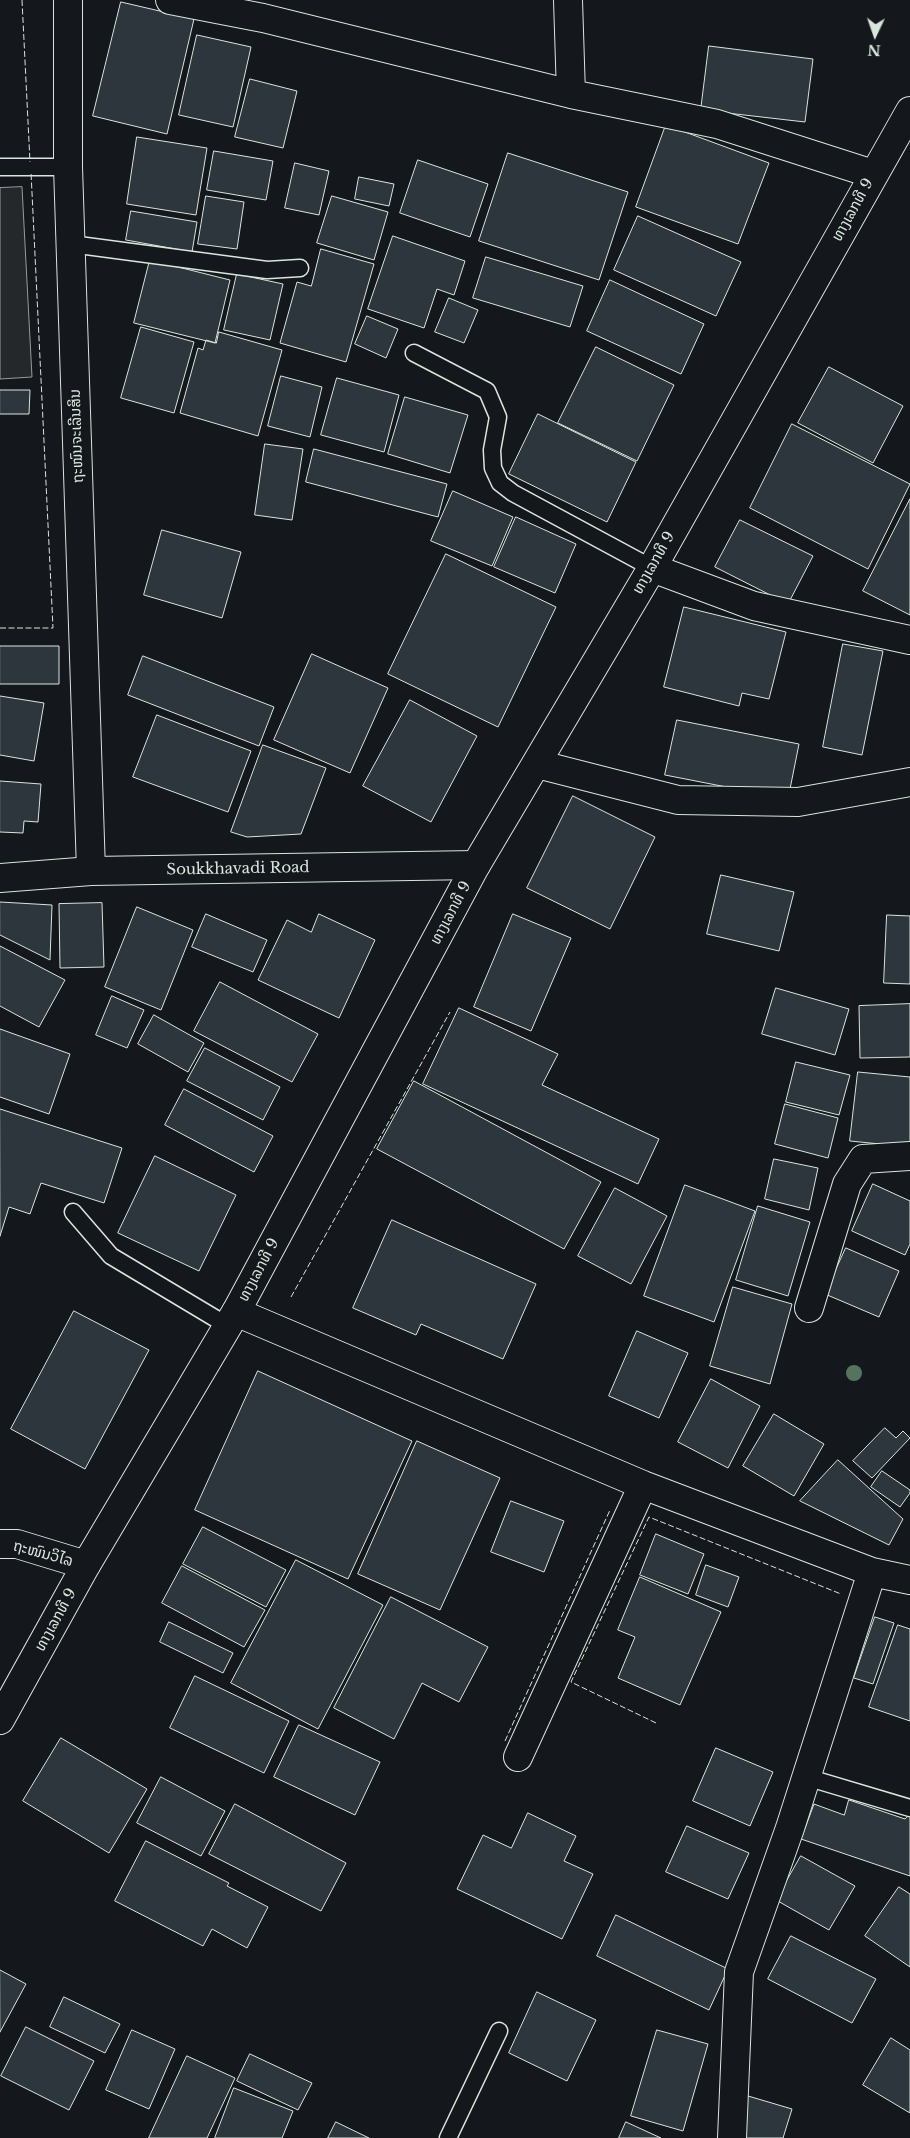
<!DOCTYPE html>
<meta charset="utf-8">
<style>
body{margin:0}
#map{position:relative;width:910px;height:2138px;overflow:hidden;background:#14181c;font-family:"Libre Baskerville",serif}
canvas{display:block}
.north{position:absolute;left:850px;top:10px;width:50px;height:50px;-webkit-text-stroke:4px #14181c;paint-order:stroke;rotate:183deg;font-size:14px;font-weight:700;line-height:20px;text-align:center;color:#d8e6dc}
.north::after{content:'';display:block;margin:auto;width:18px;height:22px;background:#d8e6dc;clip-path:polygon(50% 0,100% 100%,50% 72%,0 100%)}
</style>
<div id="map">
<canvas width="910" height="2138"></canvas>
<div class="north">N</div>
</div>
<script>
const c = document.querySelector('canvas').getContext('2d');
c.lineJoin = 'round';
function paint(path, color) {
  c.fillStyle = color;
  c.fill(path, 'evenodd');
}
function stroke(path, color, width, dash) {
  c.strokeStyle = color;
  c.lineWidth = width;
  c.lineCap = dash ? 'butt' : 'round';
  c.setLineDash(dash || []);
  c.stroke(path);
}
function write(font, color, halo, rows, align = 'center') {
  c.font = font + ' "Libre Baskerville","Noto Sans Lao",serif';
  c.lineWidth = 4;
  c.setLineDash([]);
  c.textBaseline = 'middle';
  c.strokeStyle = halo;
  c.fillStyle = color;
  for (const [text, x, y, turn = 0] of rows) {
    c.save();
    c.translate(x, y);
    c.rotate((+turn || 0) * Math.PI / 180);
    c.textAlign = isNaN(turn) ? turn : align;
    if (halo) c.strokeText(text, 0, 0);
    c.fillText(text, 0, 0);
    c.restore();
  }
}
const parking = new Path2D(`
 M22,187L32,377L0,379V188Z`);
const building = new Path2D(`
 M121,2L194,19L167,134L93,116Z
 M197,35L251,47L233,127L179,115Z
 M709,46L813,59L805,122L701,110Z
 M250,79L297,91L283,148L235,137Z
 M666,125L769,163L738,244L636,207Z
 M137,137L207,148L196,215L127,204Z
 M214,151L273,161L266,200L207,190Z
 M508,153L628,192L599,280L479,241Z
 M418,160L488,184L470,237L400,213Z
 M295,163L329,171L319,215L285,208Z
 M359,177L394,184L389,206L355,199Z
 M206,196L244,202L237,249L198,244Z
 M332,196L388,212L374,260L317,243Z
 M131,211L197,222L192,252L126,240Z
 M638,216L741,262L716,316L614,270Z
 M393,236L465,261L454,295L437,289L424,328L368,309Z
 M321,249L374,264L346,362L280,343L297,282L311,286Z
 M486,257L583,286L570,327L473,298Z
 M150,260L230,280L215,343L134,323Z
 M237,274L283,284L270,340L224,330Z
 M610,280L704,324L681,374L587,331Z
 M449,298L478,310L464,343L435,332Z
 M367,316L398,329L386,358L355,344Z
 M141,327L194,342L174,413L121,398Z
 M219,332L282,350L258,436L180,413L198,348L203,350L206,340L216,343Z
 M596,347L674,385L637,461L558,423Z
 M829,367L903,406L873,463L798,423Z
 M281,376L322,387L310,437L268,426Z
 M337,378L399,395L384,452L321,435Z
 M0,390H30L29,414H0Z
 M405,397L468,415L450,473L388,454Z
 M538,414L636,462L607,522L509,474Z
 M792,424L910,484L868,569L750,508Z
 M265,444L303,449L292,520L255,515Z
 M314,449L447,484L438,517L306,482Z
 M453,491L513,517L492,566L431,541Z
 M910,499V615L863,591Z
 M516,517L576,544L555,593L494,567Z
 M740,520L813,556L788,604L715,567Z
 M162,530L241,552L222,618L144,595Z
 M446,554L556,607L498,727L388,674Z
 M684,607L786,632L769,699L742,693L739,706L664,687Z
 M843,644L883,651L862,755L823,747Z
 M0,646H59V684H0Z
 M312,654L388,688L350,773L274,740Z
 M143,656L274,707L259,746L128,695Z
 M0,696L44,703L34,761L0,755Z
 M410,700L477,736L431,822L363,786Z
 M157,715L251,751L228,812L133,777Z
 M677,720L799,744L788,799L665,775Z
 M263,745L326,768L301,834L247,837L231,832Z
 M0,781L41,784L38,822L24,821L23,833L0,832Z
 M573,796L655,837L610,929L527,888Z
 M721,875L794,892L779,951L707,934Z
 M0,902L52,905L50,960L0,935Z
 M102,903L104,967L60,968L59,904Z
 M137,907L193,930L161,1010L105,987Z
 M206,914L267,940L253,972L192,947Z
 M319,914L375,940L339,1018L258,980L287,920L311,932Z
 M513,914L571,938L531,1031L474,1007Z
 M887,915L910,916V984L884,983Z
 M0,946L65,980L39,1027L0,1006Z
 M220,982L318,1034L292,1082L194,1031Z
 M776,988L849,1009L835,1055L762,1034Z
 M112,996L144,1010L127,1048L96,1035Z
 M910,1004V1057L860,1058L859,1006Z
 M459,1008L558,1054L542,1085L659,1139L638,1184L423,1084Z
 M154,1015L204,1043L188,1072L138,1044Z
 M0,1029L70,1054L49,1114L0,1097Z
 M205,1048L280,1087L263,1120L187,1081Z
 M796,1062L850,1075L839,1115L786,1102Z
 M858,1072L910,1077V1147L850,1141Z
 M414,1081L601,1182L564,1249L377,1149Z
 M184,1089L273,1136L254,1172L165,1125Z
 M785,1104L838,1118L828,1158L775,1144Z
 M0,1109L122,1148L104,1203L41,1183L30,1214L9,1207L0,1236Z
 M155,1156L236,1195L199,1271L118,1233Z
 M774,1159L818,1168L809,1210L765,1199Z
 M873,1184L910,1201V1244L905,1255L852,1231Z
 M685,1185L755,1211L714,1322L644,1296Z
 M615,1188L667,1216L631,1284L578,1256Z
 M758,1206L810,1222L788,1296L736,1280Z
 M392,1220L536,1284L503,1359L421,1324L416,1335L353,1308Z
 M846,1248L899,1271L879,1317L825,1294Z
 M733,1287L792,1304L770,1384L710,1366Z
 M74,1311L149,1350L85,1469L11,1429Z
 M637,1331L688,1353L659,1418L609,1396Z
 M258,1371L412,1441L348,1579L195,1510Z
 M711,1379L760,1406L728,1468L678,1442Z
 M774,1414L824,1444L794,1496L743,1466Z
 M885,1428L896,1438L903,1431L910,1438L872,1478L853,1461Z
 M417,1441L500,1478L440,1610L358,1574Z
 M838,1460L903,1519L889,1545L800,1501Z
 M882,1471L910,1490V1493L900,1507L871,1487Z
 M511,1501L564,1521L544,1572L491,1552Z
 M203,1527L286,1570L266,1607L183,1564Z
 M656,1534L704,1554L688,1594L640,1575Z
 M296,1560L383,1605L318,1729L231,1683Z
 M706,1565L739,1577L728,1607L696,1595Z
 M182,1566L265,1610L244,1647L162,1603Z
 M640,1577L721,1612L680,1705L618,1678L635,1637L618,1630Z
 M391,1597L488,1647L459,1702L422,1683L394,1739L334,1708Z
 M875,1617L894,1623L873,1684L854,1678Z
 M169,1622L233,1653L223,1673L160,1642Z
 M898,1625L910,1629V1721L869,1707Z
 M195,1676L289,1721L264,1773L170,1728Z
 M299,1725L380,1762L355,1815L274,1777Z
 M61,1738L147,1789L109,1853L23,1801Z
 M716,1748L773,1772L750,1826L693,1801Z
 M161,1777L225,1811L201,1856L137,1823Z
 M849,1800L905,1819L910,1814V1876L801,1839L814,1804L844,1815Z
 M235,1804L346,1863L321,1911L209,1854Z
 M528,1813L576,1836L564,1861L593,1874L562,1939L457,1889L483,1835L511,1848Z
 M687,1826L749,1853L728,1899L666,1872Z
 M146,1841L229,1883L227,1886L268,1907L247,1948L212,1929L203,1946L115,1901Z
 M801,1856L855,1886L829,1930L776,1900Z
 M899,1887L910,1894V1967L865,1936Z
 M616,1915L728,1969L709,2010L597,1956Z
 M791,1936L876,1979L852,2023L768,1979Z
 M0,1970L26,1984L0,2032Z
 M537,1992L596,2020L567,2081L509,2053Z
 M64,1997L120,2024L105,2053L50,2027Z
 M26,2027L94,2061L69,2110L1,2076Z
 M132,2030L175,2049L149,2109L106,2090Z
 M657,2030L708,2044L683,2131L631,2116Z
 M891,2038L910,2050V2113L863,2085Z
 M250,2054L312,2083L298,2110L237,2081Z
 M187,2056L235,2078L207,2138H149Z
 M234,2088L293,2111L282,2138H215Z
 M748,2096L792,2109L783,2138H736Z
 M336,2122L369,2138H328Z
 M626,2122L661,2138H619Z`);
const service = new Path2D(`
 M0,167H68
 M71,244L267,270L300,268
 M414,353L487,391L498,417L492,450L493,468L500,483L513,493L652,568
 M73,1212L111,1256L228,1326
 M806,1777L910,1808
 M448,2138L499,2031`);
const minor = new Path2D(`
 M68,0V167L91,871
 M170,0L263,18L571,94L717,124L873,174
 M568,0L571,94
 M652,568L754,606L910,640
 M537,764L678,800L798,802L910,782
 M809,1308L847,1184L863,1159L910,1156
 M236,1312L643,1485L872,1572L910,1580
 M0,1544H17L86,1565
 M518,1757L643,1485
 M732,2138L739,1972L790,1828L872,1572`);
const tertiary = new Path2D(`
 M0,878L91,871L476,865`);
const primary = new Path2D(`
 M0,1720L86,1565L236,1312L476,865L652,568L910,111`);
const fence = new Path2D(`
 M22,0L30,162
 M0,628H53L31,172
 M291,1297L450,1012
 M656,1723L571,1682L649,1517L841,1594
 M505,1741L610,1510`);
const trees = [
 [854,1373]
];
const streetNames = [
 ["ທາງເລກທີ 9",853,210,-61],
 ["ຖະໜົນຈະເລີນສິນ",77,436,-92],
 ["ທາງເລກທີ 9",654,563,-60],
 ["Soukkhavadi Road",238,869,-1],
 ["ທາງເລກທີ 9",451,913,-62],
 ["ທາງເລກທີ 9",259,1270,-62],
 ["ຖະໜົນວິໄລ",43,1554,15],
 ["ທາງເລກທີ 9",56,1620,-61]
];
paint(parking, '#24282b');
stroke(parking, '#939e99', 1);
paint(building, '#2c363c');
stroke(building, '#d8e6dc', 1);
stroke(service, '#d8e6dc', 19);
stroke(minor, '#d8e6dc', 30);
stroke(tertiary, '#d8e6dc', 30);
stroke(primary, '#d8e6dc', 30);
stroke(service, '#14181c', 16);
stroke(minor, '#14181c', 28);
stroke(tertiary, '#14181c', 28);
stroke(primary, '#14181c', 28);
stroke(fence, '#d8e6dc', 1, [6, 2.5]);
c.fillStyle = '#55745f';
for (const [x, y] of trees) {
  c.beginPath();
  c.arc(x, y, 8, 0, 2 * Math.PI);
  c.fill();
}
write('15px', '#d8e6dc', '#14181c', streetNames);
</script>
